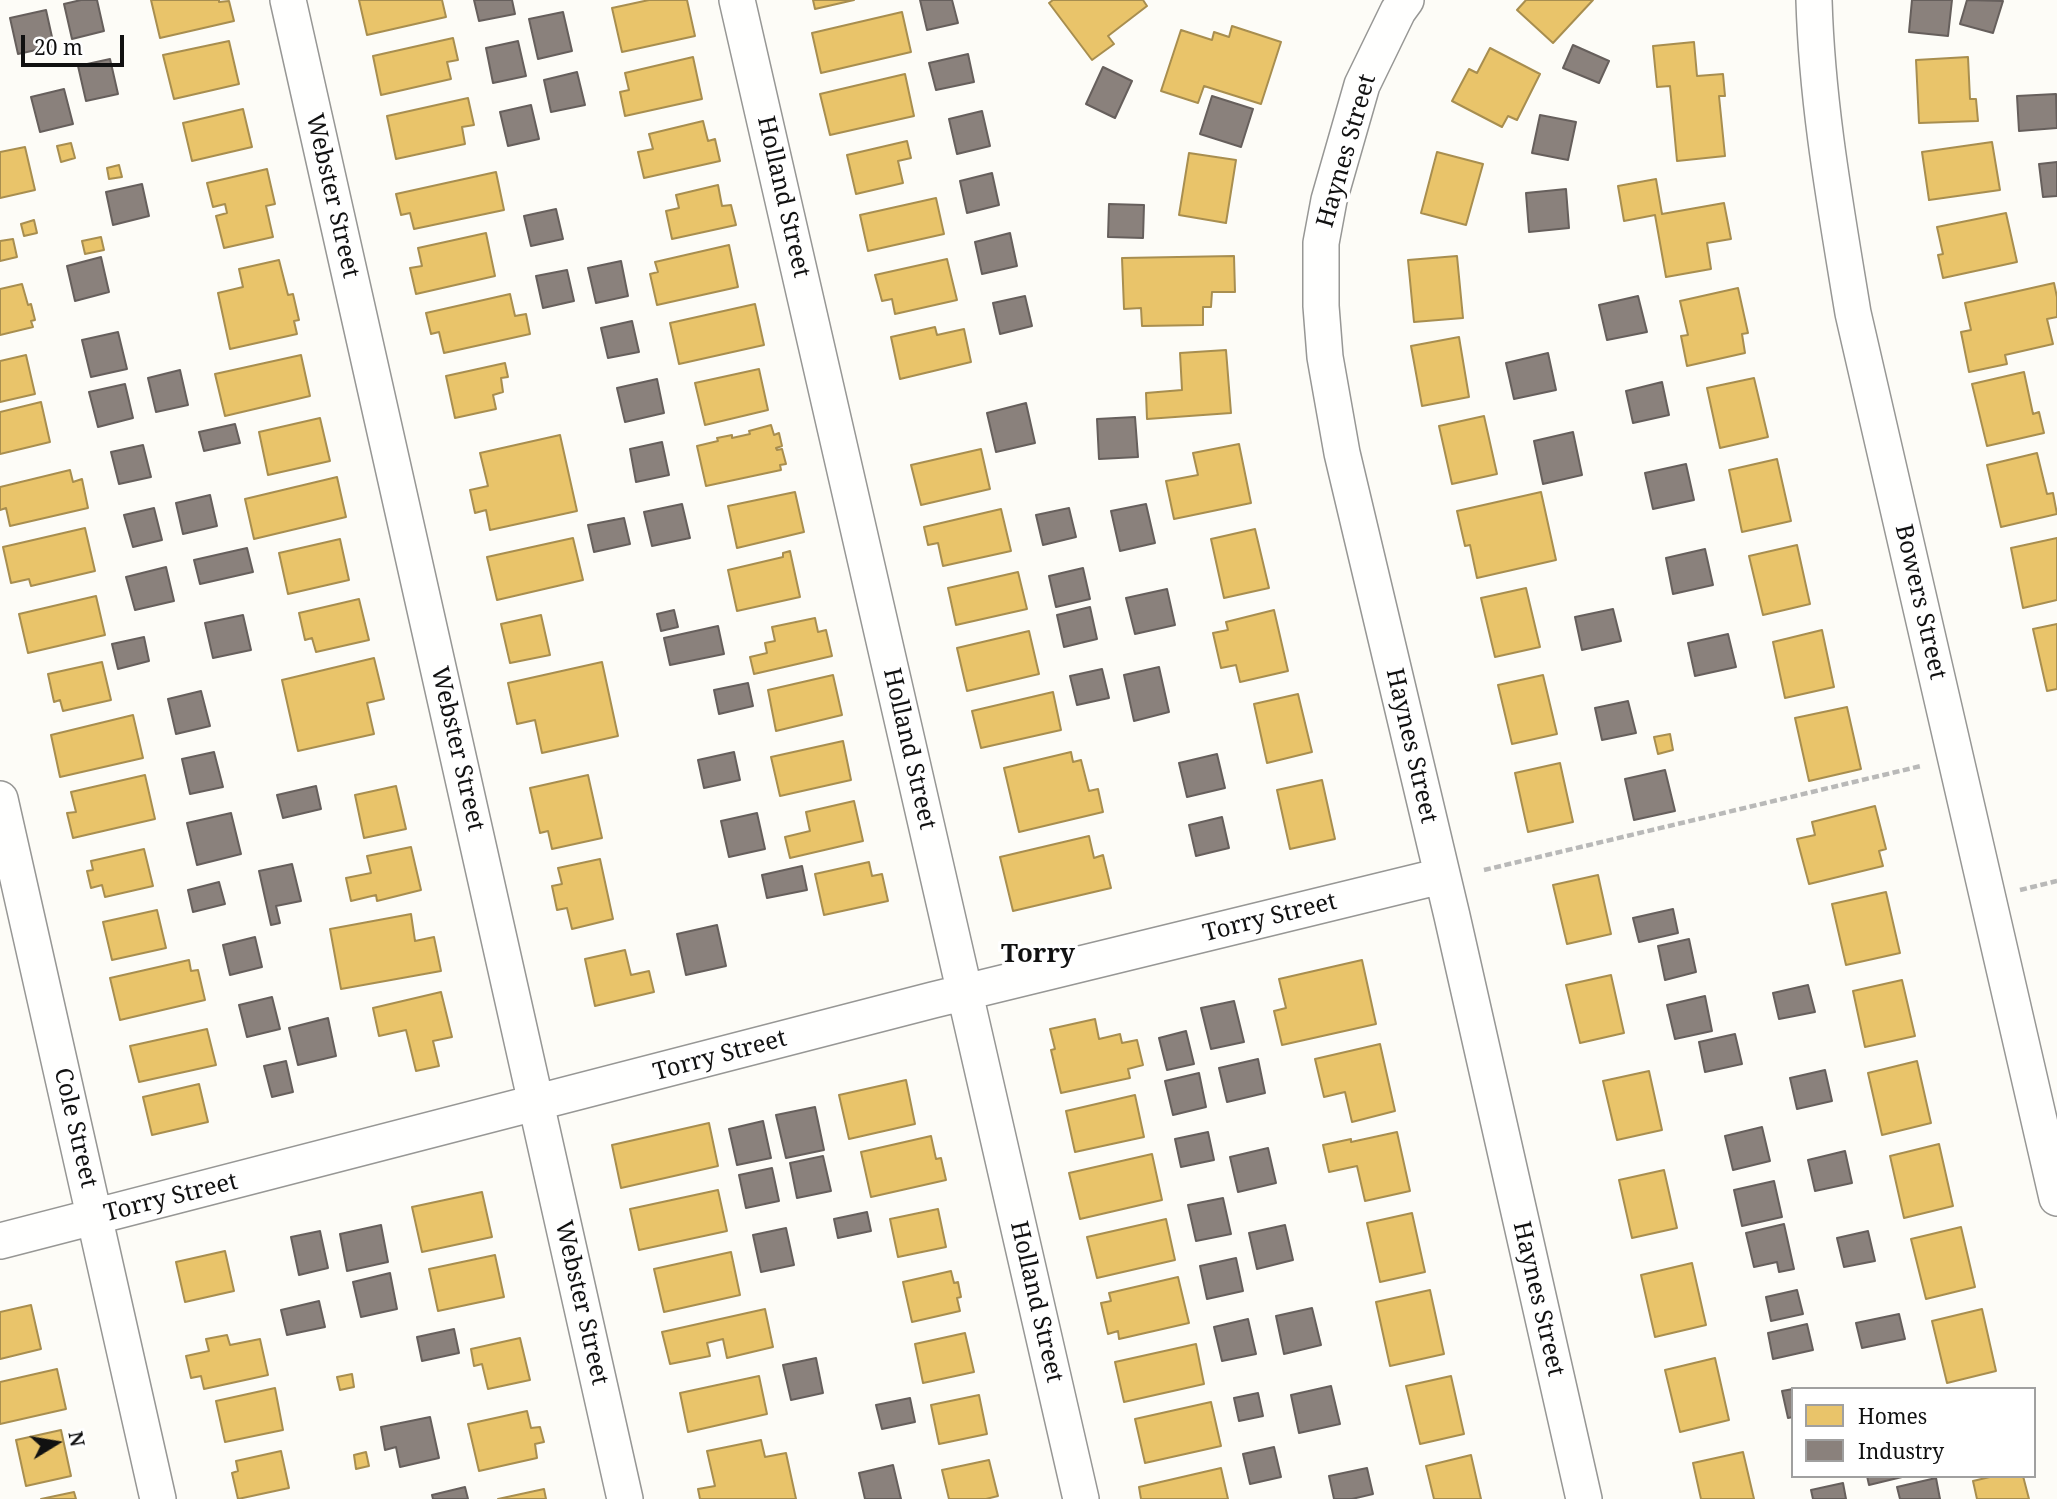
<!DOCTYPE html>
<style>
body{margin:0}
#map{position:relative;width:2057px;height:1499px;overflow:hidden;background:#fdfcf7;font-family:"Noto Serif",serif}
canvas{display:block}
.legend{position:absolute;left:1791px;top:1387px;width:245px;height:91px;box-sizing:border-box;background:#fff;border:2px solid #a0a0a0;margin:0;padding:9px 12px;list-style:none;font-size:21px;color:#111}
.legend li{display:flex;align-items:center;gap:14px;height:35px}
.legend b{width:35px;border:2px solid #a0a0a0}
.north{position:absolute;left:21px;top:1408px;width:70px;height:70px;-webkit-text-stroke:5px #fff;paint-order:stroke;rotate:79deg;font-size:19px;font-weight:700;line-height:28px;text-align:center;color:#111}
.north::after{content:'';display:block;margin:auto;width:24px;height:32px;background:#111;clip-path:polygon(50% 0,100% 100%,50% 72%,0 100%)}
.scale{position:absolute;left:21px;top:35px;width:103px;height:32px;box-sizing:border-box;border:4px solid #111;border-top:0;padding-left:9px;font-size:21px;line-height:24px;white-space:nowrap;color:#111;-webkit-text-stroke:5px #fff;paint-order:stroke}
</style>
<div id="map">
<canvas width="2057" height="1499"></canvas>
<ul class="legend">
<li><b style="height:19px;background:#e9c46a"></b>Homes</li>
<li><b style="height:19px;background:#8a817c"></b>Industry</li>
</ul>
<div class="north">N</div>
<div class="scale">20 m</div>
</div>
<script>
const c = document.querySelector('canvas').getContext('2d');
c.lineJoin = 'round';
function paint(path, color) {
  c.fillStyle = color;
  c.fill(path, 'evenodd');
}
function stroke(path, color, width, dash) {
  c.strokeStyle = color;
  c.lineWidth = width;
  c.lineCap = dash ? 'butt' : 'round';
  c.setLineDash(dash || []);
  c.stroke(path);
}
function write(font, color, halo, rows, align = 'center') {
  c.font = font + ' "Noto Serif",serif';
  c.lineWidth = 7;
  c.setLineDash([]);
  c.textBaseline = 'middle';
  c.strokeStyle = halo;
  c.fillStyle = color;
  for (const [text, x, y, turn = 0] of rows) {
    c.save();
    c.translate(x, y);
    c.rotate((+turn || 0) * Math.PI / 180);
    c.textAlign = isNaN(turn) ? turn : align;
    if (halo) c.strokeText(text, 0, 0);
    c.fillText(text, 0, 0);
    c.restore();
  }
}
const homes = new Path2D(`
 M151,0H219V2L229,1L234,21L160,38Z
 M359,0H442L446,17L367,35Z
 M649,0H687L695,36L622,52L612,8Z
 M813,0H854L815,9Z
 M1053,0H1143L1147,6L1108,36L1114,44L1092,60L1049,3Z
 M1526,0H1593L1553,43L1517,10Z
 M902,12L911,52L821,73L812,33Z
 M1232,26L1281,42L1261,104L1204,86L1198,103L1161,91L1181,30L1212,40L1214,32L1229,37Z
 M453,38L458,60L447,62L451,79L381,95L373,56Z
 M229,41L239,84L174,99L163,55Z
 M1694,42L1697,76L1723,74L1725,96H1719L1725,156L1677,161L1670,86L1657,87L1653,46Z
 M1490,48L1540,74L1517,120L1508,116L1502,127L1452,101L1469,69L1477,73Z
 M693,57L702,99L625,116L620,92L629,90L625,73Z
 M1968,57L1970,99H1976L1978,121L1919,123L1916,60Z
 M905,74L914,116L830,135L820,94Z
 M468,98L474,125L462,127L465,144L396,159L387,116Z
 M243,109L252,147L192,161L183,123Z
 M703,121L708,141L715,139L720,161L644,178L638,152L653,149L649,134Z
 M907,141L911,158L898,161L903,183L856,194L847,155Z
 M1992,142L2000,190L1929,200L1922,152Z
 M71,143L75,158L61,162L57,146Z
 M25,147L35,190L0,198V152Z
 M1437,152L1483,164L1466,225L1421,213Z
 M1189,153L1236,160L1226,223L1179,215Z
 M119,165L122,177L109,179L107,168Z
 M267,169L275,204L266,206L273,237L224,248L216,216L227,213L225,204L213,207L207,183Z
 M496,172L504,210L414,229L410,213L401,215L396,194Z
 M1656,179L1662,214L1724,203L1731,239L1707,243L1711,269L1666,277L1655,215L1624,221L1618,186Z
 M718,185L722,206L731,205L736,225L672,239L666,211L679,208L676,195Z
 M936,198L944,234L868,251L860,215Z
 M2006,213L2017,262L1943,278L1938,255L1943,254L1937,227Z
 M34,220L37,233L24,236L21,224Z
 M486,233L495,276L416,294L410,268L422,266L418,248Z
 M101,237L104,250L85,254L82,241Z
 M13,239L17,257L0,261V241Z
 M729,245L738,287L657,305L650,274L658,272L655,262Z
 M1234,256L1235,292H1212L1211,307H1203V325L1142,326L1141,308L1124,309L1122,258Z
 M1457,256L1463,318L1414,322L1408,260Z
 M947,259L957,300L895,314L892,299L882,301L875,275Z
 M279,260L288,295L293,294L299,320L294,321L297,334L230,349L218,293L243,287L239,269Z
 M2054,283L2057,297V317L2047,319L2053,344L2005,355L2007,364L1969,372L1961,332L1971,330L1965,303Z
 M22,284L28,305L31,304L35,320L31,321L33,327L0,335V289Z
 M1738,288L1748,333L1742,334L1745,353L1687,366L1681,336L1688,335L1680,301Z
 M510,294L515,316L526,314L530,334L444,353L439,332L431,334L426,313Z
 M755,304L764,345L679,364L670,323Z
 M935,327L937,335L964,329L971,362L900,379L891,337Z
 M1459,337L1469,397L1422,406L1411,346Z
 M1226,350L1231,413L1147,419L1146,393L1182,390L1180,353Z
 M26,355L35,394L0,402V361Z
 M301,355L310,396L225,416L215,374Z
 M505,363L508,377L501,378L503,392L493,395L496,409L455,418L446,376Z
 M759,369L768,410L705,425L695,383Z
 M2024,372L2033,414L2039,412L2044,433L1987,446L1972,384Z
 M1754,378L1768,437L1720,448L1707,388Z
 M41,402L50,442L0,454V412Z
 M1484,416L1497,474L1452,484L1439,426Z
 M320,418L330,461L268,475L259,432Z
 M771,425L774,435L779,433L782,446L776,448L777,450L782,449L786,464L780,465L781,470L706,486L697,446L718,441L717,438L732,435V438L750,434L749,431Z
 M560,435L577,511L490,530L486,510L475,513L470,490L488,486L480,453Z
 M1239,444L1251,503L1174,519L1166,481L1198,475L1193,453Z
 M981,449L990,489L921,505L911,465Z
 M2037,453L2047,494L2053,493L2057,514L2001,527L1987,465Z
 M1777,459L1791,521L1742,532L1729,470Z
 M70,470L73,482L82,479L88,508L10,526L6,508L0,510V487Z
 M337,477L346,517L254,539L245,499Z
 M795,492L804,532L737,548L728,506Z
 M1541,492L1556,560L1477,578L1470,545L1465,546L1457,511Z
 M1001,509L1011,551L943,566L938,543L928,545L924,527Z
 M85,528L95,571L31,586L29,579L11,583L3,547Z
 M1255,529L1269,588L1224,598L1211,539Z
 M573,538L583,580L497,600L487,557Z
 M2057,538V600L2023,608L2011,548Z
 M340,539L349,580L288,594L279,553Z
 M1797,545L1810,604L1763,615L1749,556Z
 M790,551L800,597L737,611L728,570L783,557V553Z
 M1018,572L1027,609L956,625L948,588Z
 M1526,588L1540,647L1495,657L1481,598Z
 M96,596L105,635L28,653L19,614Z
 M359,599L369,640L316,652L312,638L305,640L299,613Z
 M1274,610L1288,671L1240,682L1236,665L1221,668L1213,633L1228,630L1226,622Z
 M541,615L550,655L510,663L501,624Z
 M815,618L818,632L826,630L832,656L754,674L750,657L767,653L765,643L775,641L772,627Z
 M2057,624V689L2047,691L2033,629Z
 M1822,630L1834,687L1785,698L1773,642Z
 M1029,631L1039,674L967,691L957,648Z
 M374,658L384,699L367,703L374,734L298,751L282,680Z
 M102,662L111,700L63,711L60,700L54,702L48,674Z
 M602,662L618,736L542,753L535,720L517,724L508,683Z
 M833,675L842,715L776,731L768,690Z
 M1543,675L1557,734L1512,744L1498,685Z
 M1053,692L1061,730L981,748L972,711Z
 M1298,694L1312,752L1267,763L1254,704Z
 M1847,707L1861,769L1809,781L1795,718Z
 M133,715L143,758L60,777L51,735Z
 M1670,734L1673,750L1658,754L1654,737Z
 M843,741L851,780L780,796L771,757Z
 M1071,752L1073,762L1081,760L1089,791L1098,789L1103,812L1019,832L1004,768Z
 M1560,763L1573,822L1528,832L1515,773Z
 M145,775L155,819L73,838L67,813L76,812L71,792Z
 M588,775L602,838L552,849L548,831L540,833L530,788Z
 M1322,780L1335,839L1290,849L1277,790Z
 M396,786L406,829L364,838L355,795Z
 M854,801L863,841L790,858L785,837L810,831L806,812Z
 M1875,806L1886,849L1879,851L1883,866L1809,884L1797,839L1815,835L1812,822Z
 M1089,836L1094,858L1103,855L1111,888L1013,911L1000,857Z
 M411,847L421,890L377,901L376,895L351,901L346,878L371,873L367,856Z
 M144,849L153,886L105,897L102,885L91,888L87,871L93,870L91,861Z
 M600,859L613,919L572,929L567,908L557,910L552,886L562,884L558,868Z
 M869,862L872,876L882,874L888,901L824,915L815,874Z
 M1598,875L1611,934L1567,944L1553,885Z
 M1886,892L1900,953L1846,965L1832,904Z
 M157,910L166,948L112,960L103,922Z
 M411,914L415,941L434,937L441,971L341,989L330,929Z
 M625,950L631,975L649,971L654,992L595,1006L585,959Z
 M189,960L191,971L198,970L205,1000L120,1020L110,978Z
 M1362,960L1376,1024L1282,1045L1274,1011L1286,1008L1279,979Z
 M1611,975L1624,1033L1580,1043L1566,985Z
 M1902,980L1915,1036L1865,1047L1853,991Z
 M441,992L452,1037L433,1041L439,1066L416,1071L406,1030L379,1036L373,1008Z
 M1095,1019L1099,1039L1120,1034L1122,1043L1137,1040L1143,1065L1128,1069L1130,1078L1061,1093L1051,1050L1055,1049L1050,1029Z
 M207,1029L216,1065L139,1082L130,1046Z
 M1380,1044L1395,1111L1352,1122L1345,1092L1324,1097L1315,1059Z
 M1917,1061L1931,1123L1882,1135L1868,1073Z
 M1649,1071L1662,1130L1617,1140L1603,1081Z
 M906,1080L915,1124L849,1139L839,1095Z
 M199,1084L208,1122L152,1135L143,1097Z
 M1135,1095L1144,1137L1075,1152L1066,1111Z
 M709,1123L718,1166L621,1188L612,1145Z
 M1397,1132L1410,1191L1365,1201L1357,1166L1329,1172L1323,1145L1351,1139V1142Z
 M931,1136L936,1159L941,1158L946,1180L871,1197L861,1152Z
 M1939,1144L1953,1206L1904,1218L1890,1156Z
 M1152,1154L1162,1200L1080,1219L1069,1173Z
 M1664,1170L1677,1228L1632,1238L1619,1180Z
 M718,1190L727,1231L639,1250L630,1209Z
 M482,1192L492,1237L422,1252L412,1207Z
 M938,1209L946,1247L898,1257L890,1219Z
 M1412,1213L1425,1272L1380,1282L1367,1223Z
 M1166,1219L1175,1260L1097,1278L1087,1237Z
 M1961,1227L1975,1287L1926,1299L1911,1239Z
 M225,1251L234,1291L185,1302L176,1262Z
 M731,1252L740,1295L664,1312L654,1269Z
 M495,1255L504,1297L438,1311L429,1269Z
 M1692,1263L1706,1325L1655,1337L1641,1275Z
 M951,1271L954,1283L958,1282L961,1297L957,1298L960,1311L912,1322L903,1282Z
 M1178,1277L1189,1323L1119,1339L1118,1331L1108,1334L1101,1303L1111,1301L1109,1293Z
 M1430,1290L1444,1354L1390,1366L1376,1302Z
 M31,1305L41,1349L0,1359V1312Z
 M765,1309L773,1347L727,1358L723,1339L707,1343L710,1356L670,1364L662,1332Z
 M1982,1309L1996,1371L1947,1383L1932,1321Z
 M965,1333L974,1372L923,1383L915,1344Z
 M227,1335L230,1345L260,1339L268,1375L204,1389L201,1376L191,1378L186,1356L209,1351L206,1339Z
 M520,1338L530,1380L488,1389L482,1364L474,1366L471,1349Z
 M1196,1344L1204,1384L1124,1402L1115,1362Z
 M1715,1358L1729,1420L1680,1432L1665,1370Z
 M57,1369L66,1409L0,1424V1382Z
 M352,1374L354,1387L340,1390L337,1377Z
 M759,1376L767,1414L688,1432L680,1393Z
 M1451,1376L1464,1434L1420,1444L1406,1386Z
 M275,1388L283,1430L225,1442L216,1401Z
 M979,1395L987,1434L939,1444L931,1405Z
 M1211,1402L1221,1446L1145,1463L1135,1419Z
 M527,1411L531,1428L540,1427L544,1442L535,1444L537,1458L479,1471L468,1424Z
 M61,1430L71,1476L26,1486L16,1440Z
 M761,1440L765,1457L786,1453L796,1499H700L698,1489L715,1486L707,1451Z
 M281,1451L289,1488L238,1499L232,1473L238,1471L236,1461Z
 M366,1452L369,1466L356,1469L354,1455Z
 M1743,1452L1754,1499H1701L1693,1463Z
 M1471,1455L1481,1499H1434L1426,1466Z
 M989,1460L998,1496L986,1499H949L942,1470Z
 M1221,1468L1228,1499H1141L1139,1487Z
 M1994,1476H2023L2029,1499H1977L1973,1481Z
 M544,1489L546,1499H498Z
 M74,1492L76,1499H41Z`);
const industry = new Path2D(`
 M81,0H97L104,31L72,39L64,4Z
 M474,0H512L515,14L479,21Z
 M920,0H952L958,23L927,30Z
 M1912,0H1952L1948,36L1909,32Z
 M1967,0L2003,1L1993,33L1960,24Z
 M46,10L54,46L18,54L10,18Z
 M563,12L572,51L538,59L529,19Z
 M518,41L526,76L493,83L486,48Z
 M1573,45L1609,61L1599,83L1563,68Z
 M968,54L974,82L936,90L929,63Z
 M110,59L118,94L86,101L78,66Z
 M1103,67L1132,81L1115,118L1086,104Z
 M577,72L585,105L551,112L544,80Z
 M64,89L73,124L40,132L31,97Z
 M2056,94L2057,128L2019,131L2017,96Z
 M1212,96L1253,109L1241,147L1200,134Z
 M531,105L539,139L508,146L500,112Z
 M982,111L990,146L957,154L949,119Z
 M1540,115L1576,122L1568,160L1532,153Z
 M2057,162V196L2043,197L2039,164Z
 M992,173L999,205L967,213L960,181Z
 M142,184L149,216L113,225L106,192Z
 M1566,189L1569,228L1529,232L1526,193Z
 M1109,204L1144,205L1143,238L1108,237Z
 M556,209L563,239L531,246L524,216Z
 M1010,233L1017,266L982,274L975,242Z
 M101,257L109,292L75,301L67,266Z
 M621,261L628,296L596,303L588,268Z
 M567,270L574,301L543,308L536,276Z
 M1025,296L1032,326L1000,334L993,303Z
 M1638,296L1647,332L1607,340L1599,305Z
 M632,321L639,352L608,358L601,328Z
 M118,332L127,369L91,377L82,340Z
 M1548,353L1556,390L1514,399L1506,363Z
 M180,370L188,405L156,412L148,378Z
 M657,379L664,413L625,422L617,388Z
 M1662,382L1669,415L1633,423L1626,391Z
 M125,384L133,418L98,427L89,392Z
 M1026,403L1035,443L996,452L987,413Z
 M1135,417L1138,457L1099,459L1097,419Z
 M235,424L240,443L204,451L199,432Z
 M1573,432L1582,475L1543,484L1534,441Z
 M662,442L669,475L636,482L630,449Z
 M143,445L151,477L119,484L111,452Z
 M1686,464L1694,500L1653,509L1645,473Z
 M210,495L217,526L183,534L176,503Z
 M682,504L690,538L652,546L644,512Z
 M1146,504L1155,543L1120,551L1111,511Z
 M154,508L162,540L133,547L124,515Z
 M1069,508L1076,537L1043,545L1036,515Z
 M624,518L630,544L594,552L588,525Z
 M247,548L253,572L200,584L194,560Z
 M1705,549L1713,585L1673,594L1666,558Z
 M166,567L174,601L135,610L126,577Z
 M1083,568L1090,599L1056,607L1049,576Z
 M1167,589L1175,625L1135,634L1126,598Z
 M1090,607L1097,639L1064,647L1057,615Z
 M1613,609L1621,641L1582,650L1575,617Z
 M674,610L678,627L661,631L657,614Z
 M243,615L251,650L213,658L205,623Z
 M718,626L724,654L670,665L664,638Z
 M1728,634L1736,667L1695,676L1688,643Z
 M144,637L149,661L118,669L112,644Z
 M1159,667L1169,712L1134,721L1124,675Z
 M1102,669L1109,698L1077,705L1070,676Z
 M748,683L753,706L719,714L714,690Z
 M201,691L210,726L176,734L168,699Z
 M1628,701L1636,733L1602,740L1595,708Z
 M214,752L223,787L190,794L182,759Z
 M734,752L740,780L704,788L698,760Z
 M1217,754L1225,788L1187,797L1179,763Z
 M1665,770L1675,811L1634,820L1625,779Z
 M316,786L321,809L283,818L277,795Z
 M231,813L241,854L197,865L187,823Z
 M757,813L765,849L729,857L721,821Z
 M1222,817L1229,848L1196,856L1189,825Z
 M292,864L301,901L276,906L280,923L271,925L259,871Z
 M802,866L807,890L767,898L762,875Z
 M219,882L225,904L193,912L188,890Z
 M1673,909L1678,933L1639,942L1633,918Z
 M717,925L726,966L686,975L677,934Z
 M255,937L262,967L230,975L223,945Z
 M1689,939L1696,972L1665,980L1658,946Z
 M1808,985L1815,1012L1779,1019L1773,993Z
 M1705,996L1712,1031L1675,1039L1667,1005Z
 M272,997L280,1029L247,1037L239,1005Z
 M1234,1001L1244,1042L1211,1049L1201,1008Z
 M328,1018L336,1056L298,1065L289,1028Z
 M1186,1031L1194,1064L1167,1070L1159,1038Z
 M1735,1034L1742,1064L1705,1072L1699,1042Z
 M1258,1059L1265,1093L1227,1102L1219,1068Z
 M286,1061L293,1092L272,1097L264,1066Z
 M1825,1070L1832,1101L1797,1109L1790,1078Z
 M1199,1073L1206,1107L1173,1115L1165,1081Z
 M815,1107L824,1150L786,1158L776,1115Z
 M763,1121L771,1158L737,1165L729,1129Z
 M1762,1127L1770,1161L1733,1170L1725,1136Z
 M1208,1132L1214,1160L1181,1167L1175,1139Z
 M1268,1148L1276,1183L1238,1192L1230,1157Z
 M1845,1151L1852,1183L1815,1191L1808,1160Z
 M823,1156L831,1191L797,1198L790,1163Z
 M772,1168L779,1201L746,1208L739,1175Z
 M1774,1181L1782,1217L1742,1226L1734,1190Z
 M1223,1198L1231,1234L1196,1241L1188,1205Z
 M867,1212L871,1231L838,1238L834,1219Z
 M1784,1224L1794,1269L1779,1272L1777,1262L1754,1267L1746,1233Z
 M381,1225L388,1262L347,1271L340,1234Z
 M1285,1225L1293,1260L1257,1269L1249,1233Z
 M786,1228L794,1265L761,1272L753,1235Z
 M320,1231L328,1268L299,1275L291,1237Z
 M1868,1231L1875,1261L1844,1267L1837,1238Z
 M1236,1258L1243,1291L1207,1299L1200,1266Z
 M390,1273L397,1309L361,1317L353,1282Z
 M1797,1290L1803,1314L1771,1321L1766,1297Z
 M319,1301L325,1327L287,1335L281,1310Z
 M1312,1308L1321,1345L1284,1354L1276,1316Z
 M1899,1314L1905,1339L1862,1348L1856,1323Z
 M1248,1319L1256,1354L1222,1361L1214,1327Z
 M1807,1324L1813,1350L1773,1359L1768,1333Z
 M454,1329L459,1353L422,1361L417,1337Z
 M816,1358L823,1393L791,1400L783,1365Z
 M1331,1386L1340,1424L1299,1433L1291,1395Z
 M1793,1389V1417L1788,1418L1782,1391Z
 M1258,1393L1263,1416L1239,1421L1234,1398Z
 M910,1398L915,1422L882,1429L876,1405Z
 M430,1417L439,1458L400,1467L396,1447L385,1450L381,1427Z
 M1274,1447L1281,1477L1250,1484L1243,1454Z
 M893,1465L901,1499H865L859,1473Z
 M1367,1468L1373,1494L1352,1499H1334L1329,1476Z
 M1867,1476H1902V1477L1869,1485Z
 M1936,1478L1940,1499H1900L1897,1487Z
 M1843,1483L1846,1499H1813L1811,1490Z
 M465,1487L468,1499H433L432,1495Z`);
const path = new Path2D(`
 M1484,870L1921,766
 M2020,890L2057,881`);
const minor = new Path2D(`
 M288,0L625,1499
 M737,0L1081,1499
 M1406,0L1398,11L1362,85L1329,200L1321,243V306L1325,357L1342,453L1452,916L1584,1499
 M1814,0C1817,106 1836,209 1853,313L2057,1198
 M0,799L158,1499
 M0,1241L933,1000L1441,876`);
const streetNames = [
 ["Haynes Street",1347,151,-74],
 ["Webster Street",332,196,77],
 ["Holland Street",783,197,77],
 ["Bowers Street",1920,602,77],
 ["Haynes Street",1411,746,77],
 ["Webster Street",457,749,77],
 ["Holland Street",909,749,77],
 ["Torry Street",1270,918,-14],
 ["Torry Street",720,1056,-15],
 ["Cole Street",75,1128,77],
 ["Torry Street",171,1198,-14],
 ["Haynes Street",1538,1299,77],
 ["Holland Street",1036,1302,77],
 ["Webster Street",581,1303,77]
];
const neighbourhoodNames = [
 ["Torry",1038,955]
];
paint(homes, '#e9c46a');
stroke(homes, '#a88e4f', 2);
paint(industry, '#8a817c');
stroke(industry, '#665f5c', 2);
stroke(minor, '#979795', 38);
stroke(path, '#b9b9b8', 4.5, [7, 3.5]);
stroke(minor, '#fffffe', 35);
write('24px', '#111', '#fff', streetNames);
write('bold 26px', '#111', '#fff', neighbourhoodNames);
</script>
